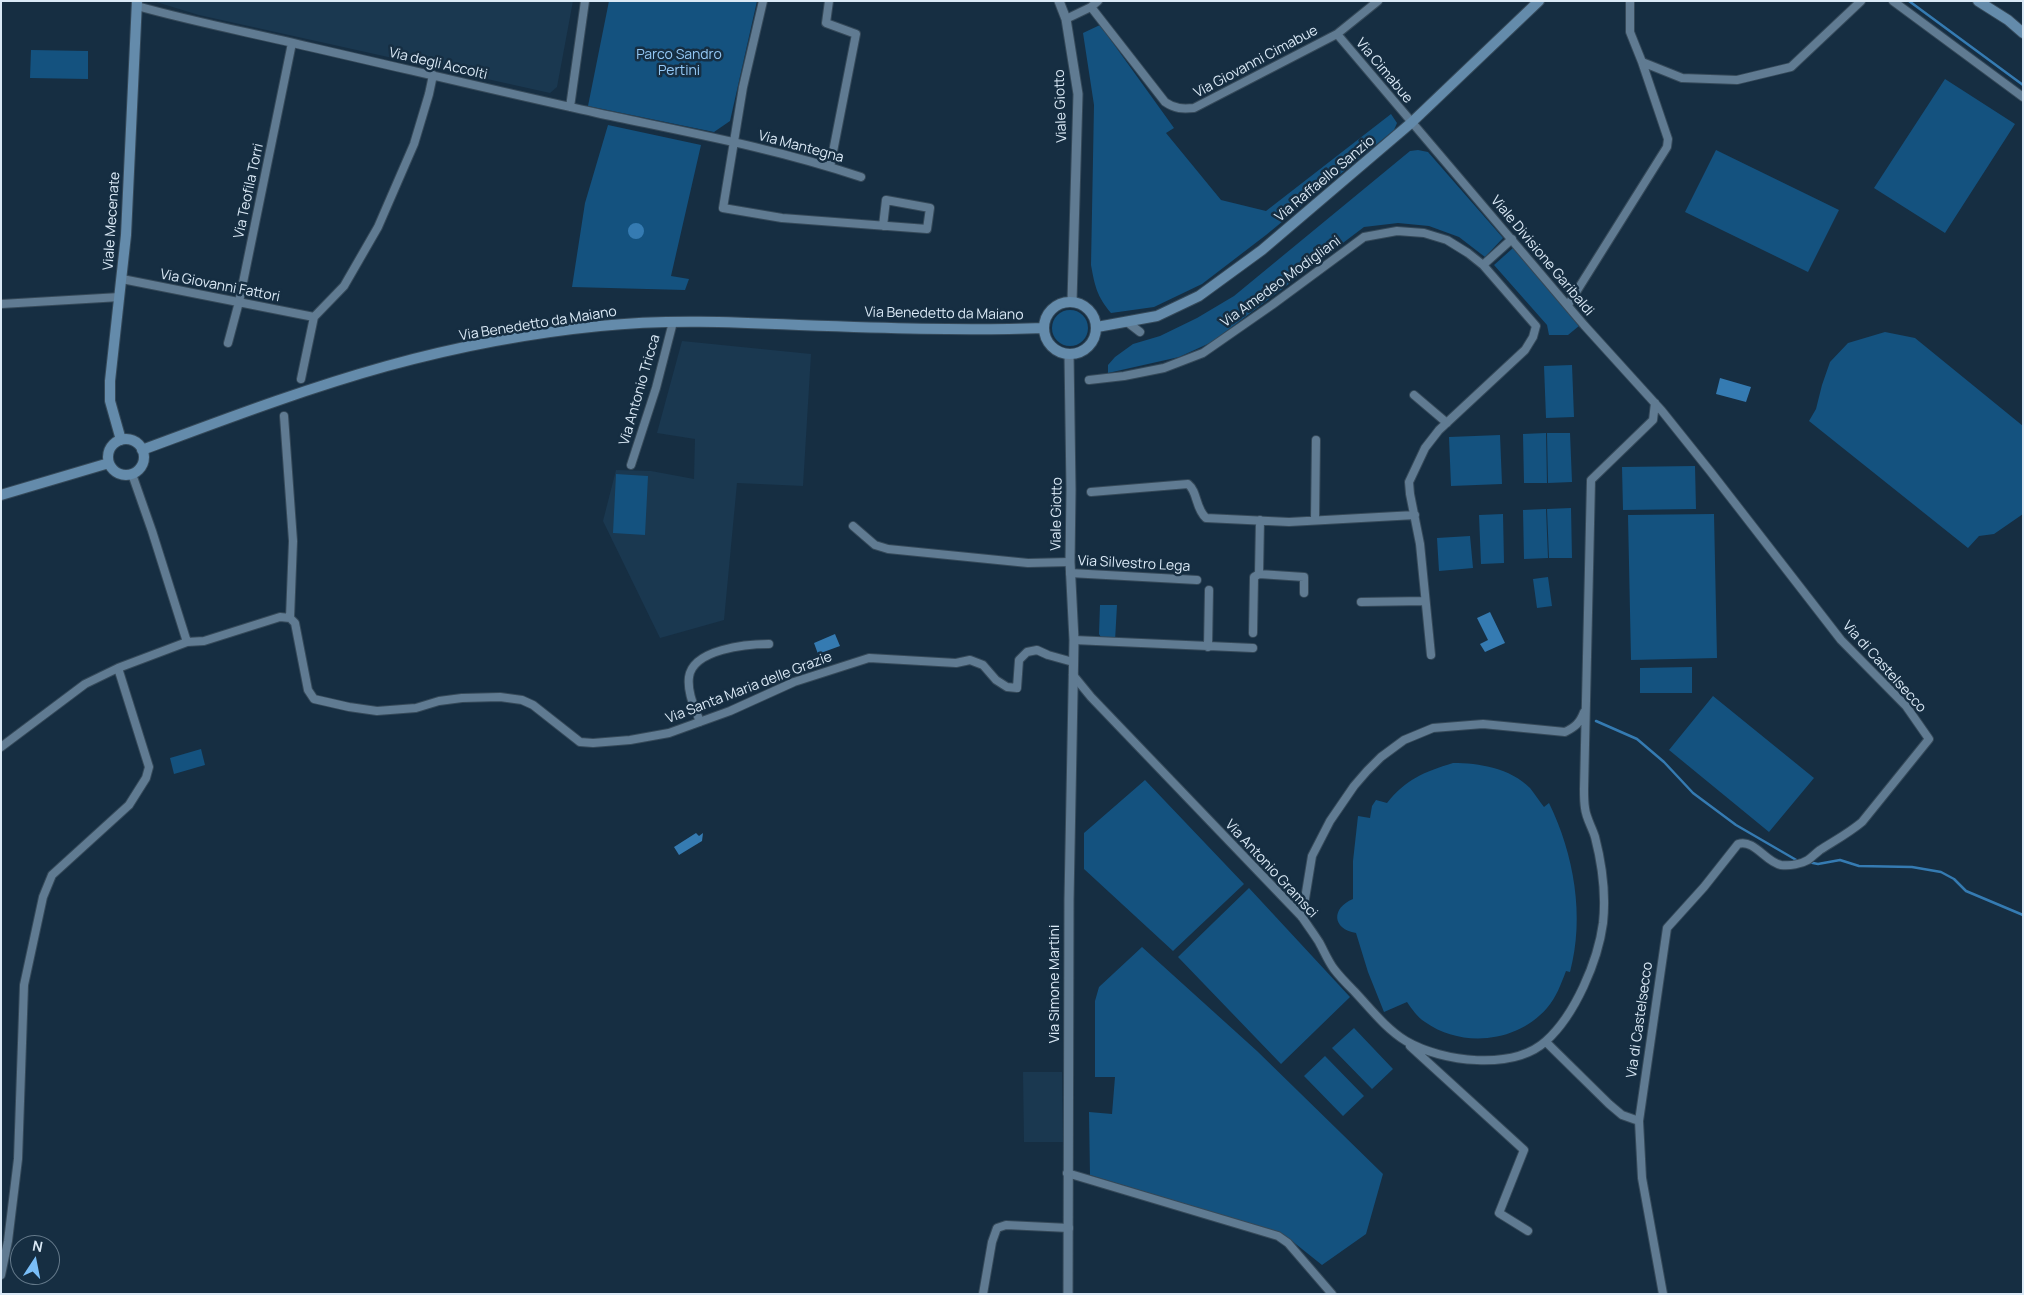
<!DOCTYPE html>
<style>
body{margin:0}
#map{position:relative;width:2024px;height:1295px;overflow:hidden;background:#162e42;font-family:Manrope,sans-serif}
canvas{display:block}
.frame{position:absolute;inset:0;border:2px solid #dae9f6;pointer-events:none}
.north{position:absolute;left:10px;top:1235px;width:50px;height:50px;box-sizing:border-box;background:#162e42;border:1px solid #64798a;border-radius:50%;rotate:11deg;font-size:14px;font-weight:700;line-height:20px;text-align:center;color:#dae9f6}
.north::after{content:'';display:block;margin:auto;width:18px;height:22px;background:#7abef8;clip-path:polygon(50% 0,100% 100%,50% 72%,0 100%)}
</style>
<div id="map">
<canvas width="2024" height="1295"></canvas>
<div class="frame"></div>
<div class="north">N</div>
</div>
<script>
const c = document.querySelector('canvas').getContext('2d');
c.lineJoin = 'round';
function paint(path, color) {
  c.fillStyle = color;
  c.fill(path, 'evenodd');
}
function stroke(path, color, width, dash) {
  c.strokeStyle = color;
  c.lineWidth = width;
  c.lineCap = dash ? 'butt' : 'round';
  c.setLineDash(dash || []);
  c.stroke(path);
}
function write(font, color, halo, rows, align = 'center') {
  c.font = font + ' Manrope,sans-serif';
  c.lineWidth = 5;
  c.setLineDash([]);
  c.textBaseline = 'middle';
  c.strokeStyle = halo;
  c.fillStyle = color;
  for (const [text, x, y, turn = 0] of rows) {
    c.save();
    c.translate(x, y);
    c.rotate((+turn || 0) * Math.PI / 180);
    c.textAlign = isNaN(turn) ? turn : align;
    if (halo) c.strokeText(text, 0, 0);
    c.fillText(text, 0, 0);
    c.restore();
  }
}
const built = new Path2D(`
 M153,1H573L557,87L550,93L199,15Z
 M682,341L811,354L803,486L737,483L724,620L660,638L603,521L616,470L651,471L694,479L695,439L657,433Z
 M1023,1072H1062L1063,1142H1024Z`);
const green = new Path2D(`
 M609,1H757L730,121L714,132L588,106Z
 M1100,25L1174,128L1166,133L1221,200L1266,211L1391,114L1397,123L1394,130L1266,235L1202,284L1154,307L1111,313C1097,296 1095,287 1091,265L1094,105L1083,33Z
 M31,50L88,51V79L30,78Z
 M1945,79L2015,124L1945,233L1874,188Z
 M608,125L701,145L671,276L689,279L685,290L572,287L585,203Z
 M1418,150L1428,152L1503,238L1485,257L1459,237L1429,226L1398,223L1364,227L1212,342L1179,357L1108,373V365L1115,357L1133,344L1160,336L1197,318L1234,296L1410,151Z
 M1716,150L1839,210L1808,272L1685,212Z
 M1513,248L1579,326L1568,335H1549L1547,325L1494,265Z
 M1052 328a18 18 0 1 1 36 0a18 18 0 1 1-36 0Z
 M1885,332L1915,338L2023,426V514L1994,534L1979,536L1968,548L1809,421L1816,409L1822,385L1830,362L1848,343Z
 M1572,365L1574,417L1546,418L1544,366Z
 M1546,433L1547,483H1524L1523,434Z
 M1547,433H1570L1572,482L1548,483Z
 M1500,435L1502,484L1451,486L1449,437Z
 M1695,466L1696,509L1623,510L1622,467Z
 M616,474L648,476L645,535L613,533Z
 M1571,508L1572,558H1549L1547,509Z
 M1546,509L1548,558L1524,559L1523,510Z
 M1503,514L1504,563L1481,564L1479,515Z
 M1714,514L1717,658L1631,660L1628,515Z
 M1470,536L1473,568L1439,571L1437,538Z
 M1548,577L1552,606L1537,608L1533,579Z
 M1100,605H1117L1115,641H1103L1099,634Z
 M1692,667V693H1640V668Z
 M1713,696L1814,778L1769,832L1669,750Z
 M201,749L205,765L174,774L170,758Z
 M1453,763C1479,763 1510,768 1530,788C1535,794 1539,801 1544,807L1549,803C1574,854 1585,917 1570,972L1566,971C1561,984 1556,998 1547,1008C1517,1043 1461,1048 1425,1022C1417,1017 1412,1009 1407,1002L1384,1012L1368,972L1356,933C1332,929 1331,908 1353,899V861L1358,816L1370,818L1372,806L1376,800L1387,803C1406,779 1424,772 1453,763Z
 M1145,780L1244,884L1173,951L1084,869V833Z
 M1249,888L1350,997L1281,1064L1178,957Z
 M1142,947L1257,1051L1383,1174L1366,1234L1322,1265L1292,1241L1277,1232L1090,1175L1089,1112L1112,1114L1115,1077H1095V1001L1099,987Z
 M1354,1028L1393,1069L1372,1089L1332,1048Z
 M1325,1056L1364,1096L1343,1116L1304,1076Z`);
const water = new Path2D(`
 M628 231a8 8 0 1 1 16 0a8 8 0 1 1-16 0Z
 M1720,378L1751,387L1746,402L1716,394Z
 M1490,612L1505,643L1485,652L1480,644L1488,640L1477,618Z
 M835,634L840,646L818,654L814,643Z
 M696,833L699,836L703,833L702,841L679,855L674,847Z`);
const stream = new Path2D(`
 M1909,1L2023,85
 M1596,721L1637,739L1664,762L1693,793L1736,825L1798,861
 M1808,862L1818,864L1840,860L1859,866L1912,867L1941,872L1954,879L1966,891L2023,915`);
const minor = new Path2D(`
 M763,1L743,87L723,208L782,218L927,229L930,208L886,200L883,226
 M829,1L826,23L856,34L830,167
 M1630,1V32L1642,62L1682,78L1737,80L1791,67L1861,1
 M1893,1L2023,97
 M137,6C194,22 252,33 310,47C406,69 501,92 597,113C686,132 775,148 861,177
 M1091,7L1165,102C1175,109 1183,109 1194,108L1337,34L1378,1
 M1066,19L1091,7L1098,1
 M1337,34L1584,325L1662,411L1710,471L1841,640L1906,706L1929,739L1862,822C1849,833 1834,841 1820,850C1816,853 1812,857 1808,860C1801,864 1790,866 1781,865C1765,862 1755,839 1738,844L1704,887L1667,928L1639,1121
 M570,107L585,1
 M122,279L314,317
 M1,304L120,297
 M1568,305L1667,147L1668,139L1642,62
 M1127,322L1140,332
 M228,343L239,302L292,43
 M301,379L314,317L344,286L378,227L414,144L429,94L433,75
 M1089,380L1124,376L1164,368L1203,353L1272,305L1364,237L1397,231L1424,233L1447,240L1468,253L1483,265L1512,239
 M1414,395L1447,423
 M284,416L293,541L290,618
 M631,465L656,388L673,322
 M132,474L152,531L187,642
 M1091,492L1188,484C1198,492 1195,508 1206,518L1289,522L1415,515
 M1260,520L1259,574L1304,577V593
 M1315,520L1316,440
 M853,526L875,545L888,549L1028,563L1070,562
 M1070,573L1197,580
 M1361,602L1425,601
 M1253,633L1254,577L1259,574
 M1074,640L1253,648
 M1208,647L1209,590
 M1431,655L1420,544L1410,494L1409,482L1425,448L1439,430L1525,350L1533,337L1536,326L1483,265
 M1073,675L1091,697L1302,917C1308,926 1314,934 1319,942C1324,951 1328,961 1334,969C1340,977 1347,984 1354,991C1370,1008 1386,1029 1406,1041C1442,1062 1513,1071 1546,1041C1575,1015 1598,961 1603,923C1606,895 1602,864 1595,837C1592,827 1586,818 1585,808C1584,802 1584,795 1584,789L1591,480L1653,420L1655,403
 M700,722C695,708 687,693 689,677C693,649 747,644 769,644
 M1,747L85,684L118,668L187,642L204,641L280,617L290,618L295,623L308,690L314,699L349,707L377,711L416,708L439,701L462,698L500,697L522,700L533,705L580,742L593,743L630,740L669,733L730,711L794,682L869,658L956,663L970,660L983,665L996,680L1007,687L1017,688L1019,660L1027,652L1037,650L1048,655L1073,662
 M1302,917L1312,856L1330,821L1354,786L1367,771L1381,757L1404,740L1433,728L1483,724L1565,732C1575,727 1580,723 1584,712
 M1546,1042L1609,1104L1622,1115L1639,1121L1642,1178L1663,1294
 M1410,1046L1524,1150L1499,1213L1528,1231
 M1067,1173L1278,1236L1288,1243L1332,1294
 M1,1275L8,1241L18,1159L24,985L43,897L52,875L129,805L146,778L149,767L118,668
 M983,1294L992,1242L997,1228L1006,1225L1069,1228`);
const tertiary = new Path2D(`
 M1059,1L1066,19L1078,94L1072,301
 M1068,1294L1069,900L1074,640L1070,562L1071,490L1069,354`);
const secondary = new Path2D(`
 M1978,1L2008,20L2023,33
 M1044 328a26 26 0 1 1 52 0a26 26 0 1 1-52 0Z
 M1097,327L1157,316L1199,296L1262,250L1411,123L1539,1
 M108 457a18 18 0 1 1 36 0a18 18 0 1 1-36 0Z
 M121,440L110,401V381L126,235L137,1
 M142,450C223,420 304,389 387,366C456,347 529,333 600,326C666,319 733,322 799,325C880,328 962,331 1044,328
 M1,495L109,463`);
const parkNames = [
 ["Parco Sandro",679,55],
 ["Pertini",679,71]
];
const streetNames = [
 ["Via Giovanni Cimabue",1256,62,-28],
 ["Via degli Accolti",438,64,13],
 ["Via Cimabue",1384,71,50],
 ["Viale Giotto",1061,106,-92],
 ["Via Mantegna",801,147,15],
 ["Via Raffaello Sanzio",1325,179,-40],
 ["Via Teofila Torri",249,191,-78],
 ["Viale Mecenate",112,221,-86],
 ["Viale Divisione Garibaldi",1542,256,50],
 ["Via Amedeo Modigliani",1281,282,-36],
 ["Via Giovanni Fattori",220,286,11],
 ["Via Benedetto da Maiano",944,314,1],
 ["Via Benedetto da Maiano",538,324,-9],
 ["Via Antonio Tricca",640,390,-74],
 ["Viale Giotto",1057,514,-89],
 ["Via Silvestro Lega",1134,564,3],
 ["Via di Castelsecco",1884,667,48],
 ["Via Santa Maria delle Grazie",749,688,-21],
 ["Via Antonio Gramsci",1271,869,47],
 ["Via Simone Martini",1055,984,-90],
 ["Via di Castelsecco",1640,1020,-82]
];
paint(built, '#1a3850');
paint(green, '#14527f');
paint(water, '#357bb2');
stroke(stream, '#357bb2', 2.5);
stroke(minor, '#354959', 10);
stroke(tertiary, '#354959', 11);
stroke(secondary, '#354959', 12);
stroke(minor, '#607b92', 8);
stroke(tertiary, '#607b92', 9);
stroke(secondary, '#648bab', 10);
write('14px', '#94c8f5', '#162e42', parkNames);
write('14px', '#dae9f6', '#162e42', streetNames);
</script>
